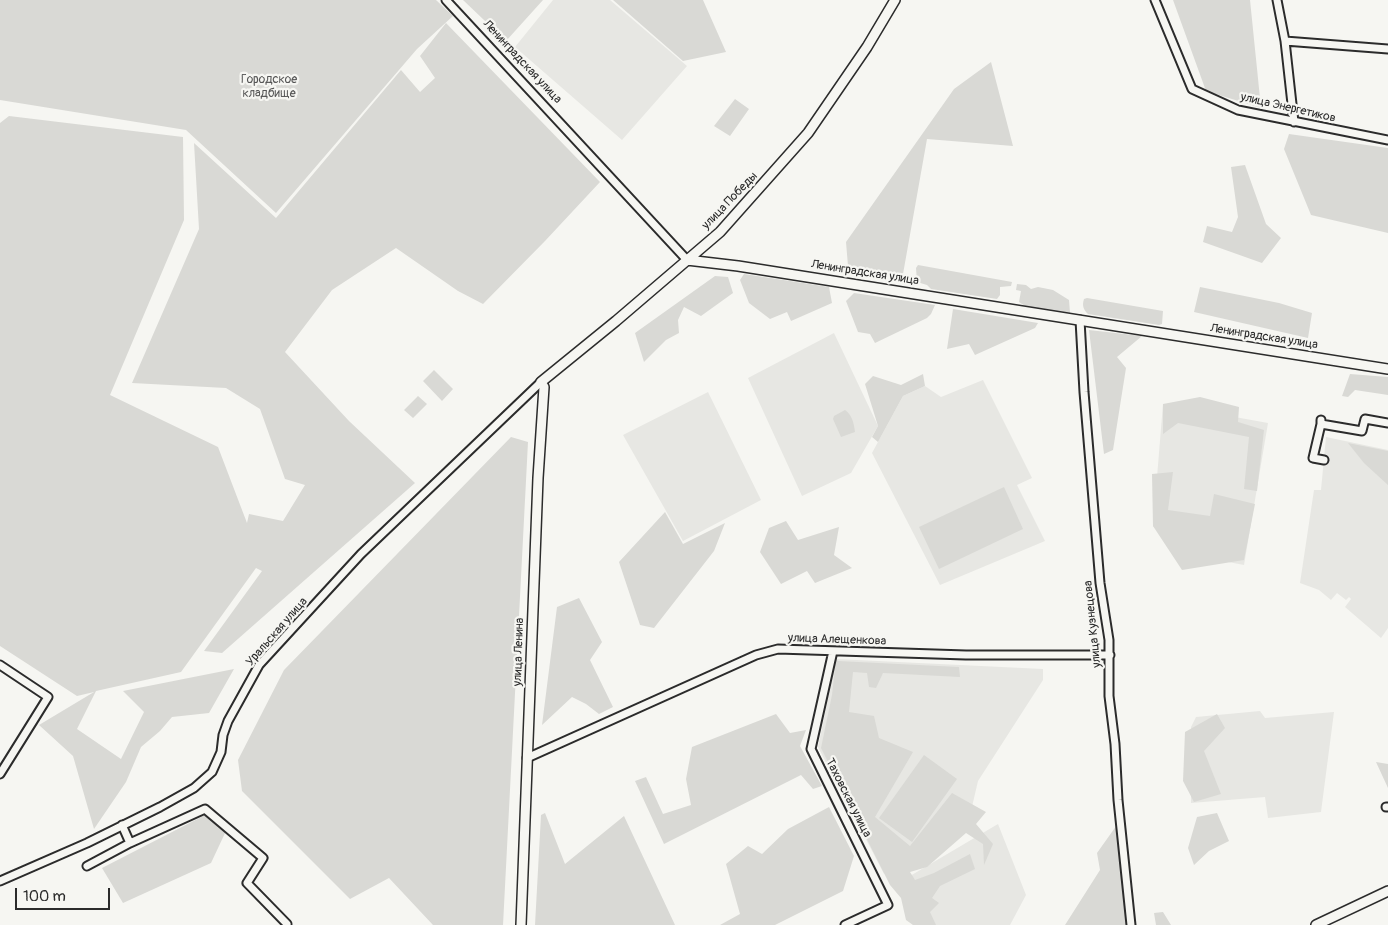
<!DOCTYPE html>
<meta charset="utf-8">
<style>
body{margin:0}
#map{position:relative;width:1388px;height:925px;overflow:hidden;background:#f6f6f2;font-family:Pangolin,sans-serif}
canvas{display:block}
.scale{position:absolute;left:15px;top:888px;width:95px;height:22px;box-sizing:border-box;border:2px solid #2b2b2b;border-top:0;padding-left:6px;font-size:15px;line-height:18px;white-space:nowrap;color:#2b2b2b;-webkit-text-stroke:4px #f6f6f2;paint-order:stroke}
</style>
<div id="map">
<canvas width="1388" height="925"></canvas>
<div class="scale">100 m</div>
</div>
<script>
const c = document.querySelector('canvas').getContext('2d');
c.lineJoin = 'round';
function paint(path, color) {
  c.fillStyle = color;
  c.fill(path, 'evenodd');
}
function stroke(path, color, width, dash) {
  c.strokeStyle = color;
  c.lineWidth = width;
  c.lineCap = dash ? 'butt' : 'round';
  c.setLineDash(dash || []);
  c.stroke(path);
}
function write(font, color, halo, rows, align = 'center') {
  c.font = font + ' Pangolin,sans-serif';
  c.lineWidth = 4.5;
  c.setLineDash([]);
  c.textBaseline = 'middle';
  c.strokeStyle = halo;
  c.fillStyle = color;
  for (const [text, x, y, turn = 0] of rows) {
    c.save();
    c.translate(x, y);
    c.rotate((+turn || 0) * Math.PI / 180);
    c.textAlign = isNaN(turn) ? turn : align;
    if (halo) c.strokeText(text, 0, 0);
    c.fillText(text, 0, 0);
    c.restore();
  }
}
const built = new Path2D(`
 M553,0H610L687,66L622,140L515,47Z
 M834,333L878,426L851,473L802,496L748,378Z
 M983,380L1032,478L1017,485L1045,541L940,585L872,453L903,396L925,386L941,397Z
 M708,392L761,500L683,541L623,435Z
 M1163,404L1268,423L1244,565L1176,552L1153,526Z
 M1326,437L1388,450V628L1381,638L1345,607L1351,599L1349,597L1346,600L1337,593L1331,600L1319,590L1300,583L1314,490H1321Z
 M836,659L1043,669V680L978,781L971,811L884,874L818,747Z
 M1260,711L1265,718L1334,712L1321,812L1268,818L1265,797L1191,803V727L1196,717Z
 M998,824L1026,895L1010,925H932L910,876Z`);
const green = new Path2D(`
 M0,0H436L453,16L417,49L276,213L186,130L0,100Z
 M463,0H543L506,41Z
 M613,0H703L726,52L683,61Z
 M1173,0H1250L1261,108L1206,91Z
 M446,23L600,182L545,241L483,304L458,291L396,248L332,290L285,352L349,421L415,483L222,653L204,651L262,571L256,568L181,672L96,691L77,729L121,759L144,712L123,691L234,669L209,713L172,717L160,731L141,747L126,782L94,829L73,756L39,725L94,692L77,696L0,646V123L9,116L183,137L184,220L110,395L218,447L247,523L249,514L283,521L305,485L285,479L260,409L226,388L132,383L199,229L194,143L276,218L401,70L420,92L435,78L420,56Z
 M991,62L1013,146L927,139L903,274L848,266L846,242L954,89Z
 M735,99L749,109L730,136L714,126Z
 M1289,134L1388,148V233L1311,215L1284,149Z
 M1245,165L1266,224L1281,238L1262,263L1203,242L1207,226L1232,232L1238,217L1231,167Z
 M918,265L1012,282L1011,286L1000,287V295L997,299L931,289L927,285L917,282L916,268Z
 M744,274L829,287L832,303L791,321L787,312L770,319L749,303L740,280Z
 M715,276L728,277L733,293L701,316L684,307L678,320L679,333L666,340L644,362L635,333Z
 M1017,284L1026,285L1031,289L1038,287L1053,290L1069,300L1070,313L1025,306L1019,302L1021,291L1016,290Z
 M1200,287L1279,303L1312,313L1308,338L1194,312Z
 M854,293L935,305L931,314L927,318L875,343L870,334L858,332L846,301Z
 M1087,298L1163,311L1162,324L1159,325L1088,314C1083,309 1082,305 1084,299Z
 M953,309L1038,323L1035,328L975,355L969,344L947,349Z
 M1089,330L1142,336L1117,357L1126,368L1113,450L1104,454Z
 M434,370L453,389L442,401L423,381Z
 M923,374L925,386L903,396L878,442L872,437L878,426L865,384L873,376L901,385Z
 M1350,374L1388,377V395L1355,390L1348,397L1342,396Z
 M418,396L427,404L413,418L404,410Z
 M1200,397L1239,407L1238,422L1264,430L1257,491L1244,489L1249,437L1178,423L1163,434V404Z
 M845,410C852,415 854,423 855,432L841,437L833,419L834,416Z
 M511,437L528,442L503,925H433L389,878L350,899L242,791L238,760L284,670Z
 M1348,443L1388,451V485L1364,463Z
 M1173,472L1168,510L1210,516L1214,494L1255,504L1244,560L1182,570L1153,526L1152,474Z
 M1004,487L1023,529L939,569L919,527Z
 M665,512L683,544L725,523L714,551L654,628L640,625L619,562Z
 M786,521L798,540L839,527L834,555L852,568L815,583L807,571L781,584L760,552L769,528Z
 M579,598L602,642L590,660L613,707L599,714L586,704L572,697L542,725L557,607Z
 M836,659L838,661L959,667L960,677L883,673L876,688L869,687L867,673L853,672L849,712L874,716L879,738L913,752L875,817L910,846L952,793L986,812L976,824L993,844L984,865L983,844L966,833L927,867L910,872L915,880L934,873L970,854L975,869L940,886L932,898L939,903L930,912L936,925H913L906,920L901,898L890,885L821,748L832,695Z
 M776,714L790,733L806,730L800,746L822,786L813,789L801,775L664,844L635,781L646,777L663,814L691,805L686,779L692,747Z
 M1217,714L1225,728L1204,751L1221,794L1194,802L1183,781L1185,732Z
 M924,755L957,779L912,842L879,818Z
 M1376,762L1388,764V788Z
 M829,807L854,856L843,891L775,925H720L740,914L726,864L748,846L762,854L788,829Z
 M209,813L226,831L211,863L123,903L102,868Z
 M545,813L565,864L624,816L675,925H535L541,815Z
 M1217,813L1229,841L1209,851L1194,865L1188,848L1197,817Z
 M1124,815L1133,925H1065L1100,870L1097,853Z
 M1163,912L1171,925H1156L1154,913Z`);
const minor = new Path2D(`
 M446,0L687,260
 M1155,0L1192,89L1238,110L1388,140
 M1277,0L1285,41L1294,122
 M1285,41L1388,49
 M1080,320L1084,392L1100,583L1109,640V696L1115,744L1118,800L1131,925
 M1321,420V424L1362,431L1365,419L1388,423
 M1321,424L1313,458L1324,460
 M833,651L811,749L888,905L845,925
 M0,665L48,697L0,774
 M527,758L756,655L778,649L966,655H1110
 M1386,807H1388
 M130,843L205,809L263,858L247,883L287,924
 M87,866L130,843L122,825
 M0,881L87,843L160,807L194,788L212,772L221,752L223,735L228,721L259,665L361,554L541,382`);
const major = new Path2D(`
 M687,260L738,266L1388,369
 M521,925L538,478L544,387L541,382L616,321L720,232L808,133L867,47L895,0
 M1316,925L1388,891`);
const streetNames = [
 ["Ленинградская улица",522,62,47],
 ["улица Энергетиков",1288,108,13],
 ["улица Победы",730,201,-46],
 ["Ленинградская улица",865,273,9],
 ["Ленинградская улица",1264,337,9],
 ["улица Кузнецова",1093,624,-96],
 ["Уральская улица",277,632,-49],
 ["улица Алещенкова",837,640,2],
 ["улица Ленина",519,652,-88],
 ["Таховская улица",848,798,63]
];
const parkNames = [
 ["Городское",269,80],
 ["кладбище",269,94]
];
paint(built, '#e7e7e3');
paint(green, '#d9d9d5');
stroke(minor, '#2b2b2b', 11);
stroke(major, '#2b2b2b', 12);
stroke(minor, '#f6f6f2', 7);
stroke(major, '#f6f6f2', 9);
write('12px', '#2b2b2b', '#f6f6f2', streetNames);
write('12px', '#565656', '#f6f6f2', parkNames);
</script>
